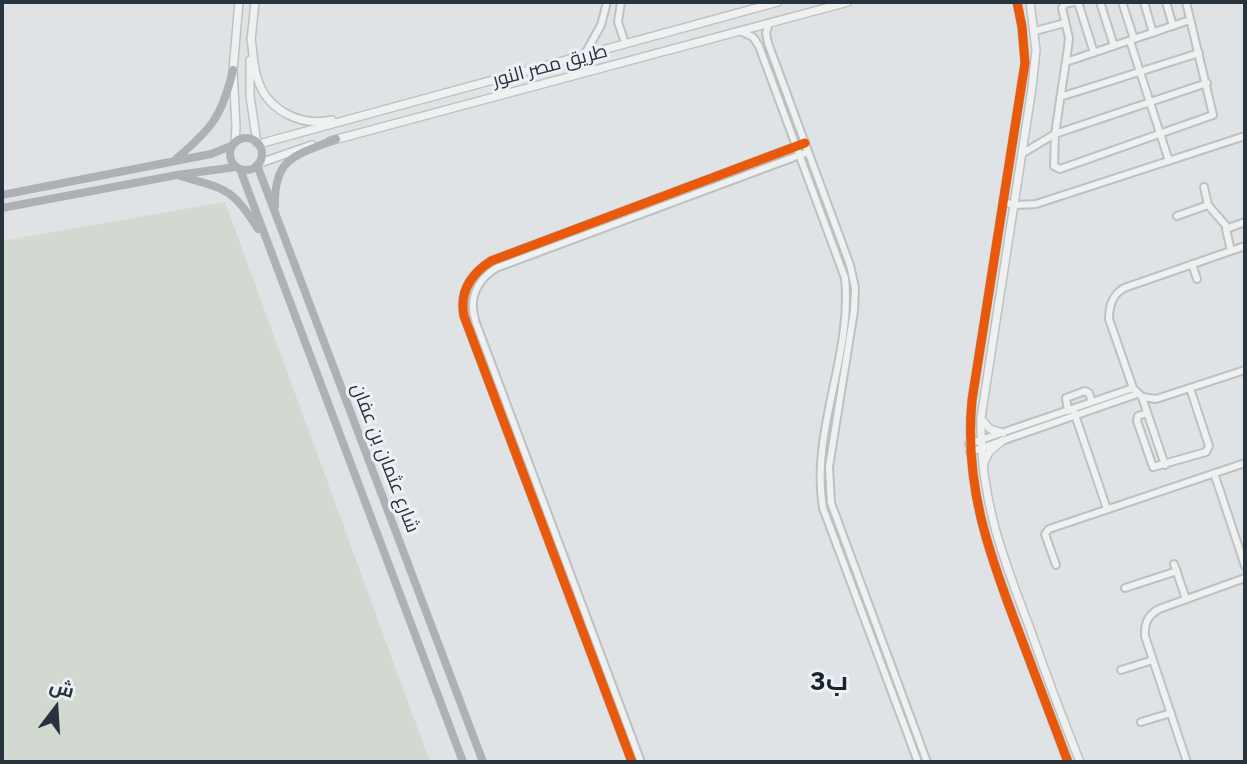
<!DOCTYPE html>
<meta charset="utf-8">
<style>
body{margin:0}
#map{position:relative;width:1247px;height:764px;overflow:hidden;background:#e0e3e5;font-family:"IBM Plex Sans",Cairo,sans-serif}
canvas{display:block}
.frame{position:absolute;inset:0;border:4px solid #27333d;pointer-events:none}
.north{position:absolute;left:21px;top:673px;width:70px;height:70px;-webkit-text-stroke:5px #edf1f5;paint-order:stroke;rotate:17deg;font-size:19px;font-weight:700;line-height:28px;text-align:center;color:#27333d}
.north::after{content:'';display:block;margin:auto;width:24px;height:32px;background:#27333d;clip-path:polygon(50% 0,100% 100%,50% 72%,0 100%)}
</style>
<div id="map">
<canvas width="1247" height="764"></canvas>
<div class="frame"></div>
<div class="north">ش</div>
</div>
<script>
const c = document.querySelector('canvas').getContext('2d');
c.lineJoin = 'round';
function paint(path, color) {
  c.fillStyle = color;
  c.fill(path, 'evenodd');
}
function stroke(path, color, width, dash) {
  c.strokeStyle = color;
  c.lineWidth = width;
  c.lineCap = dash ? 'butt' : 'round';
  c.setLineDash(dash || []);
  c.stroke(path);
}
function write(font, color, halo, rows, align = 'center') {
  c.font = font + ' "IBM Plex Sans",Cairo,sans-serif';
  c.lineWidth = 6;
  c.setLineDash([]);
  c.textBaseline = 'middle';
  c.strokeStyle = halo;
  c.fillStyle = color;
  for (const [text, x, y, turn = 0] of rows) {
    c.save();
    c.translate(x, y);
    c.rotate((+turn || 0) * Math.PI / 180);
    c.textAlign = isNaN(turn) ? turn : align;
    if (halo) c.strokeText(text, 0, 0);
    c.fillText(text, 0, 0);
    c.restore();
  }
}
const green = new Path2D(`
 M225,202L430,762H2V241Z`);
const minor = new Path2D(`
 M621,2L618,22L625,43
 M1074,2L1065,4L1062,8L1069,38L1068,47L1055,134L1054,166L1060,169L1213,115L1186,2
 M1078,2L1094,53
 M1100,2L1114,46
 M1122,2L1134,39
 M1144,2L1153,33
 M1166,2L1173,26
 M769,23L766,33L768,43L850,265L855,288L854,311L829,467L831,503L927,762
 M740,31L753,37L759,46L845,278C853,354 810,432 823,508L918,762
 M1035,31L1065,23
 M1130,41L1169,161
 M585,54L601,25L607,2
 M1066,62L1190,20
 M1060,97L1199,53
 M1023,153L1055,134L1207,83
 M1204,187L1208,205L1228,228
 M1003,202L1015,205L1036,204L1245,136
 M1177,216L1208,205
 M1245,246L1124,288C1112,295 1109,306 1109,319L1133,388L1142,397L1156,399L1245,370
 M1231,251L1226,229L1245,222
 M1192,264L1197,279
 M1142,397L1165,465
 M1068,411L1066,398L1085,391L1089,393L1092,402
 M1074,412L1107,509
 M1147,413L1138,416L1137,421L1153,467L1206,452L1209,446L1190,388
 M969,444L1133,388
 M970,452L1137,394
 M1214,473L1245,566
 M1174,564L1186,599
 M1056,565L1045,534L1049,529L1245,463
 M1125,588L1177,571
 M1121,670L1153,660
 M1141,722L1171,713
 M632,762L464,316C459,291 471,274 491,261L805,143
 M641,762L476,323C468,300 476,281 496,268L808,152
 M1187,762L1145,636C1144,623 1148,615 1159,609L1245,578`);
const tertiary = new Path2D(`
 M1017,2L1022,27L1025,63L972,400C964,484 988,551 1017,627C1034,672 1051,717 1068,762
 M1030,2L1036,50L1032,88L981,418C979,495 1002,556 1029,626C1045,672 1062,717 1080,762
 M251,38C253,51 253,65 257,77C266,110 300,127 332,120
 M251,41L255,2
 M250,60V96L257,143
 M330,141L848,2
 M235,142L236,127L233,70L239,2
 M259,144L778,2
 M260,163L312,145
 M981,419L990,429L1003,433
 M984,463L989,452L1002,441`);
const secondary = new Path2D(`
 M230 154a16 16 0 1 1 32 0a16 16 0 1 1-32 0Z
 M176,159C211,129 222,117 233,70
 M257,165L483,762
 M240,169L463,762
 M180,176C225,189 232,187 258,229
 M2,195L211,154L231,146
 M275,206C274,156 296,156 336,139
 M2,208L177,175L236,167`);
const cycleway = new Path2D(`
 M1017,2L1022,27L1025,63L972,400C964,484 988,551 1017,627C1034,672 1051,717 1068,762
 M632,762L464,316C459,291 471,274 491,261L805,143`);
const streetNames = [
 ["طريق مصر النور",550,66,-15],
 ["شارع عثمان بن عفان",385,458,69]
];
const districtNames = [
 ["ب3",829,682]
];
paint(green, '#d2d9d0');
stroke(minor, '#bec1c3', 10);
stroke(tertiary, '#bec1c3', 10);
stroke(minor, '#eff1f1', 6);
stroke(tertiary, '#eff1f1', 7);
stroke(secondary, '#adb1b5', 8);
stroke(cycleway, '#e8590c', 9);
write('19px', '#27333d', '#edf1f5', streetNames);
write('bold 26px', '#1a242e', '#edf1f5', districtNames);
</script>
